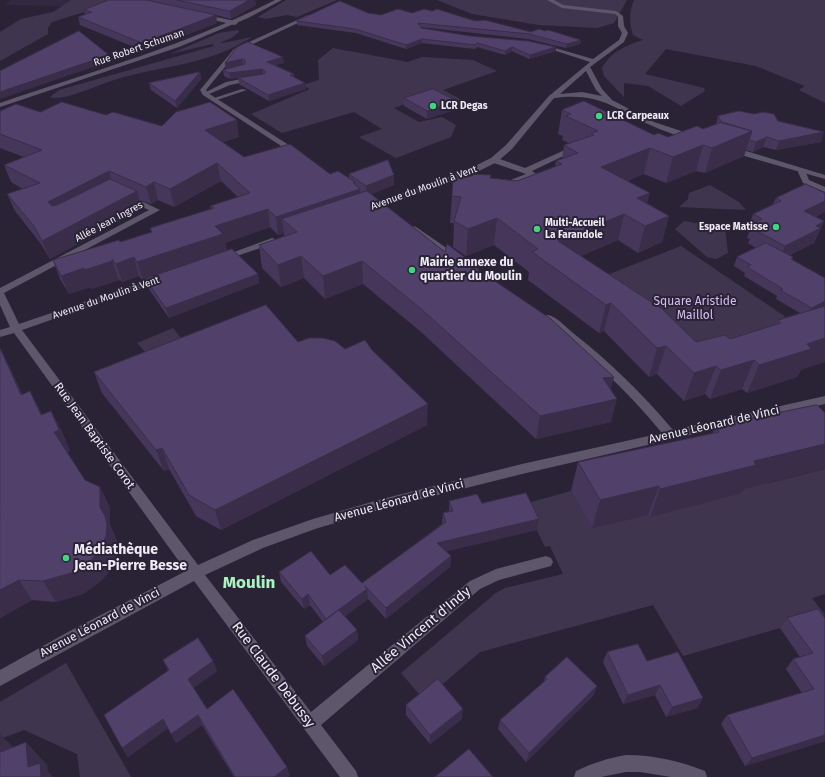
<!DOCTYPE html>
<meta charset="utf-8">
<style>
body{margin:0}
canvas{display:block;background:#2a2335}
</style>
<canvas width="825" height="777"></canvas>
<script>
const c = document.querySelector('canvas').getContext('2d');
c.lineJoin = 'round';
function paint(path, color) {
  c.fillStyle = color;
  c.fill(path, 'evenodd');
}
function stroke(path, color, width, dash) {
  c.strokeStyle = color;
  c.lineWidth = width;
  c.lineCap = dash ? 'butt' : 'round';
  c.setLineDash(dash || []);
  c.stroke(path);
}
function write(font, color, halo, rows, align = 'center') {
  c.font = font + ' "Fira Sans",sans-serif';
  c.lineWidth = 4;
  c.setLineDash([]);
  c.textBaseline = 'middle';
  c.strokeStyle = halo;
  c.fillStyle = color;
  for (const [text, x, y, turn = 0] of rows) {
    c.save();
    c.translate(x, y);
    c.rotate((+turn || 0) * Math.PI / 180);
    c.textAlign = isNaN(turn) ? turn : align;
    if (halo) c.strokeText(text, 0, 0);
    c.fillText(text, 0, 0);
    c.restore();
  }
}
const built = new Path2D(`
 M11,0H71L63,6L4,5Z`);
const green = new Path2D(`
 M71,0H110L100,7L52,22L48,28V34L0,61V32L21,19L53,12Z
 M286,0H337L297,17L287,15L266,19L258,17Z
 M437,0H627L614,23L597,28L539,25L472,14Z
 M634,0H825V103L799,90L805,86L756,66L666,49L645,74L704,88L705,91L681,106L648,86L624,83V97L604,76L602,68C612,51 625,46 643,40L633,35C629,23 629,11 634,0Z
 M238,30L239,32L231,38L220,43H223L252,37C243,42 233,48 223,52C186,67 145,69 108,82C96,86 61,102 50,97L59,90L214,46L212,44L170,54L219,33Z
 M333,48L408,62L422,57L473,60L497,71L443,90L462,100L451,104L432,94L394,108L419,122L442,117L456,125L451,137L396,158L359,137L382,129L354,112L282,133L251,114L310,89L302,85L319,80L318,60Z
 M710,185L739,202L746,210L679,207L688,199L689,193Z
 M684,221L725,228L728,253L716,259L707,257L675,229Z
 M681,246L799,326L689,362L594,280Z
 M173,328L184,342L149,356L137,343Z
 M825,469V594L812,598L825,615L683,656L653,605L480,652L424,700L401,673L496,593L505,588L563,574L550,546L545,547L524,504L571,491L592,528L648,515L650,517L741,493L738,488L767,481L769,483Z
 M66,663L131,777H80L77,754L24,730L0,739V702Z`);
const service = new Path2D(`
 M547,0H554L563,5L616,11L623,16L620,18L615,14L562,8Z
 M202,14L235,21L238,23L235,25L200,17Z
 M252,77L255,79L254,80L230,85L207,95L202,94L226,82Z
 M242,89L247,90L214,101L211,99Z
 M567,149L574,151L532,171L536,174L535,176L505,187L498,185L526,174L491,162V158H497L525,168Z
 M799,170H805L809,180L825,187V192L803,183L798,172Z`);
const minor = new Path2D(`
 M308,15L313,16L238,51L206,90L208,93L298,151V155H295L203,95L200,90L234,49Z
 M618,15L623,16L624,26L628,33L624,42L590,67L602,89L612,100L654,122L696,136V140H690C677,135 663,131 650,125C613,107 598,92 554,98L512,149L497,162L473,174L372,210H366V206L467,170L491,158L506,145L549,96L590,62L541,46V44L593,59L619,40L622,33L618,26ZM586,71L596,90L602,96L582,92L560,94Z
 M727,147H733L825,175V179L727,151Z
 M125,196H131L160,210L4,293L19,324L157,277H163V281L22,330L198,565L253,540L313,519L382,499L522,464L662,433C627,390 587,354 544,320L543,318L544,316L548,315C557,317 566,327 573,333C610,362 643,394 673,430L825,396V404L522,474L382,509L315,529L263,548L205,575L311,712L470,581L496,569L546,556L551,558L553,562L551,566L499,580L480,589L321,725L356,771L358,777H340L194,581L0,686V670L68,632L186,571L14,333L0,337V330L10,327L0,305V288L149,210L125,200Z
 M413,226L416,227L461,258L457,261L454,260L410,231L409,229Z
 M272,238L275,239V243L225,260L222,261L218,258Z
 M626,755C653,755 680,761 705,771L707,777H671L640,772H626L601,777H574L576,771C593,763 608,758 626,755Z`);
const secondary = new Path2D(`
 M275,0H282L248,18L179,47L0,107V103C93,71 187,45 275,0Z`);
const wall = new Path2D(`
 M109,0H255L256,5L231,19L216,15L217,23L144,51L80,25L78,17L85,14L84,10Z
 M432,11L531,32L581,40L580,44L566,48L528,39L420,27L421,28L470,36L556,47V51L529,59L512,51L505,55L477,47L475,49L422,43L406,49L356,33L297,25V21L368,13L381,15Z
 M237,47L284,63L275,65L294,74V77L306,89L269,101L239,84L238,78L230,79L224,76L223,70L243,65L226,69L225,63Z
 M200,72L201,79L177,108L151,90L149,83Z
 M404,98L457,109L427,119L404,106Z
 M562,110L654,135L668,137L703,129L716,124L718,116L778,121L821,142L776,150L763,147L753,152L746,150L744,156L705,173L696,171L666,183L644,174L627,181L647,203L669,216L662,242L638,253L618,240L581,256L696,342L730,339L776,325L778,320L800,313L776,299L777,296L744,276L745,273L734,266L737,257L756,248L748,243L750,239L747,238L750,230L748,228L753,214L773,204L776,198L825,212L815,217L824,221L814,243L790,255L793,257L792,260L825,278L801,370L797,377L747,393L742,389L710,399L705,394L684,401L657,374L649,377L604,331L599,333L528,280L529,272L494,245L466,256L453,247L454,223H450L452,196L491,178L517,181L555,167L556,161L562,159L564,145L569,143L562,140L563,136L558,134Z
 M0,111L40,112L106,115L162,126L239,137L223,142L244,157L349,178V174L394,185L371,194L445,252L479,270L611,390V422L536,439L420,331L363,284L325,299L304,278L281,287L262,268L259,245L284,236V233L278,235L270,227L225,243L227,251L258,274L259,283L169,318L148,288L145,280L143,281L139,276L122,282L118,278L119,280L92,289L91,287L69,294L60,279L53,260L120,242L151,232L150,228L211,209L210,206L238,197L221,181L174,207L158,200L151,204L140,200L142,209L50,259L41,244L15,211L7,194L23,189L11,182L4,165L24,157L0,148Z
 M298,342L427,425L221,530L196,516L169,469L164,471L102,393L94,372Z
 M0,348L10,368L22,394L42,414L51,411L62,432L70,451L67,452L85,480L100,487L110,508V525L115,536L118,544L116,557L111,569L102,580L83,594L56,602L32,600L0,618Z
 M817,405L744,489L742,493L650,517L648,515L592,528L571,491L578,462L712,434L715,426Z
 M449,501L482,503L537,530L446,551L451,556L450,567L386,619L368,599L345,616L357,630L358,640L324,666L307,646L305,636L323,622L310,605L304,609L281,582L279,572L330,575L362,583L442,524L443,513L449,511Z
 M787,618H825V741L745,766L721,724L727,715L802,693L786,669L793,659L800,657L780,628Z
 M607,652L647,661L703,698L697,708L666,717L655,695L623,704L603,662Z
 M163,660L213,661L217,671L193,688L207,709L290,775L288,777H234L202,725L176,743L168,728L128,757L122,748L168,670Z
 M545,677L597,686L593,696L526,762L498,729L500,720L544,682Z
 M406,705L462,719L430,744L406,715Z`);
const shadedWall = new Path2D(`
 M249,0H255L256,5L231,19L230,11Z
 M216,15L217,23L144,51L142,43Z
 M422,39V43L406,49V45Z
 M581,40L580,44L566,48L567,44Z
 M512,47V51L505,55V51Z
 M556,47V51L529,59L530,55Z
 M109,55L111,61L0,99V92Z
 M283,57L284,63L268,68L267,62Z
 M242,59L243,65L226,69L225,63Z
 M262,69L263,75L230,79L229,73Z
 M200,72L201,79L177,108L175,101Z
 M305,83L306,89L269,101L268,95Z
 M457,101V109L427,119V111Z
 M237,120L239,137L208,147L205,130Z
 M752,131L744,156L705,173L712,148Z
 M824,132L821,142L776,150L779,141Z
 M767,137L763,147L753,152L756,142Z
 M703,145L696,171L666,183L673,157Z
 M650,148L644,174L596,193L601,167Z
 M217,163L221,181L174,207L170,189Z
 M109,171L114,189L55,220L48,202Z
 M394,175V185L367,196L366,186Z
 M154,182L158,200L151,204L146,187Z
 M355,182L356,190L360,189L361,207L282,219L284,233L278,235L276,217Z
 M137,191L142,209L50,259L42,241Z
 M650,193L643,219L637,198Z
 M825,201V212L798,225L804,211Z
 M268,209L270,227L225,243L227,252L143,281L137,262L215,226Z
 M624,214L618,240L554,268L558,241Z
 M669,216L662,242L638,253L645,226Z
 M497,218L494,245L466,256L468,229Z
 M824,221L814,243L779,261L785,246L816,226Z
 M301,256L304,278L281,287L278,265Z
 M134,257L139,276L122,282L116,264Z
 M112,259L118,278L119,280L92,289L85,270Z
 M362,261L363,284L325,299L323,276Z
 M84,268L91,287L69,294L61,276Z
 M258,274L259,283L169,318L166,308Z
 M825,301V307L807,318L812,308Z
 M611,303L604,331L599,333L606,305Z
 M825,338V362L801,370L797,377L747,393L759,365L807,344Z
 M666,346L657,374L649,377L657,348Z
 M0,348L10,368L32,416L21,395Z
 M754,360L742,389L710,399L721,370Z
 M716,366L705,394L684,401L694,373Z
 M614,377L608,400L603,378Z
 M30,391L41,412L51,436L41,415Z
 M617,399L611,422L536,439L540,416Z
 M428,404L427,425L221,530L215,510Z
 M51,411L62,432L70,451L65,453L54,432Z
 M825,444V469L744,489L742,493L650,517L660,489L754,461Z
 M162,448L169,469L164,471L156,450Z
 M659,486L648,515L592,528L600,500Z
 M100,487L110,508V525L115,536L118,544L116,557L111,569L102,580L83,594L56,602L43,581L100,507Z
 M539,519L537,530L436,554L437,543Z
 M451,556L450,567L386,619V608Z
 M19,580L32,600L0,618V590Z
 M367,589L368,599L328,629L326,619Z
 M308,594L310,605L304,609L302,599Z
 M357,630L358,640L324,666L322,656Z
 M213,661L217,671L192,689L188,679Z
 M660,685L655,695L623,704L628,695Z
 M597,686L593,696L526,762L529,753Z
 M703,698L697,708L666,717L672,707Z
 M463,709L462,719L430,744V735Z
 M198,715L202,725L176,743L171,734Z
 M163,719L168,728L128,757L122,748Z
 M0,734L23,757L1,752Z
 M825,735V741L745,766L752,758Z
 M26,742L47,765L48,771L53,777H38L28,767Z
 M287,767L290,775L288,777H274Z`);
const building = new Path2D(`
 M109,0H146L216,15L142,43L78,17L92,12L84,10Z
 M177,0H249L230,11Z
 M340,1L368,13L381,15L398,9L412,13L424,9L432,11L437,9L475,21L485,20L531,32L539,29L545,31L548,30L581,40L567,44L529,34L418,23L421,28L470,36L528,41L556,47L530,55L512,47L505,51L477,43L476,45L422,39L406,45L355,29L297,21Z
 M79,31L109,55L0,92V71Z
 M248,42L283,57L267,62L294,74L290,75L305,83L268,95L238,78L263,74L266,72L262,69L229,73L223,70L245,64V60L242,59L225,63L237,47Z
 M200,72L175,101L149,83Z
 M433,89L457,101L427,111L404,98Z
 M584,101L654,135L658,133L668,137L697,126L703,129L722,122L752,131L712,148L703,145L673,157L650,148L601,167L650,193L637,198L669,216L645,226L624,214L558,241L662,309L696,342L725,335L730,339L781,323L778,320L825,306V338L807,344L811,349L759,365L754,360L721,370L716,366L694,373L666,346L657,348L611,303L606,305L532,252L538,249L497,218L468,229L454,221L461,197L452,196L453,177H466L467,175L472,176V174L491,175L490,178L517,181L562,164L556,161L578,153L564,145L594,135L591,133L598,131L566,116L571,114L562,110Z
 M62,102L106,115L113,112L162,126L176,112L210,102L237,120L205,130L244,157L290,144L330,174L338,171L355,182L353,183L360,189L276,217L268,209L215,226L223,234L137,262L134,257L116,264L112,259V261L85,270L84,268L61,276L53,260L119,240L120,242L152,232L150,228L214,208L210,206L250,193L217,163L170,189L154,182L146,187L109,171L48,202L52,206L57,205L110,179L137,191L42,241L34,226L7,194L40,183L4,165L42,150L0,134V111L16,104L40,112Z
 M739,111L754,114L763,112L774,114L778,121L824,132L779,141L767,137L756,142L749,140L752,131L722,123L718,116Z
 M388,160L394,175L366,186L349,174Z
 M806,184L825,193V201L804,211L824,221L816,226L821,228L785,246L753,229L758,227L752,224L762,219L753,214L781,201L776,198Z
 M367,191L445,252L447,244L479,268L477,269L551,319L614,377L603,378L617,399L540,416L420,308L362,261L323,276L301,256L278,265L259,245L297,232L282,219Z
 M766,243L793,257L791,259L825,278V281H824L825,282V301L812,308L780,290L783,289L747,267L751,265L737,257Z
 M232,249L258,274L166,308L145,279Z
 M266,305L298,342L309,338H323L335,341L345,349L365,340L372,350L428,404L215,510L189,495L162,448L156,450L94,372Z
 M0,348L21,395L30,391L41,415L51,411L59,430L54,432L85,480L100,487V507L105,516L107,524L106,536L100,549L91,560L71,573L43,581L19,580L0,590Z
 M817,405L825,413V444L754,461L756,465L660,489L659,486L600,500L578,462L719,432L715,426Z
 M526,493L539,519L437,543L451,556L386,608L365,586L367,589L326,619L308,594L302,599L279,572L311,551L330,575L345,565L362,583L446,522L443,513L453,511L449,501L477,494L482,503Z
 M818,609L825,618V735L752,758L727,715L814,689L793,659L813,653L787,618Z
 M339,610L357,630L322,656L305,636Z
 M198,638L213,661L188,679L207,709L233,689L287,767L274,777H235L198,715L171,734L163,719L122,748L104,715L169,670L163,660Z
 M638,644L647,661L678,652L703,698L672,707L660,685L628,695L607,652Z
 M567,657L597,686L529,753L500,720L547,679L545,677Z
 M438,679L463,709L430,735L406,705Z
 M0,734L1,752L26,742L28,767L40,763L41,777H0Z
 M469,749L493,777H435Z`);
const markers = [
 [433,106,4,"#40d77c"],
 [599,116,4,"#40d77c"],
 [776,227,4,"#40d77c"],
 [537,229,4,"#40d77c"],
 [412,270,4,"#40d77c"],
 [66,558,4,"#40d77c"]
];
const farStreetnames = [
 ["Rue Robert Schuman",139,48,-19],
 ["Avenue du Moulin à Vent",424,188,-20],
 ["Allée Jean Ingres",109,222,-28],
 ["Avenue du Moulin à Vent",106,298,-19]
];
const farPoinames = [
 ["LCR Degas",441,106],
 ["LCR Carpeaux",607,116],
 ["Multi-Accueil",545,223],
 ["La Farandole",545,235],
 ["Espace Matisse",768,227,"right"]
];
const poiNames = [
 ["Mairie annexe du",420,263],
 ["quartier du Moulin",420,277]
];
const parkNames = [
 ["Square Aristide",695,302],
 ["Maillol",695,316]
];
const streetNames = [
 ["Avenue Léonard de Vinci",714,425,-13],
 ["Rue Jean Baptiste Corot",94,436,54],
 ["Avenue Léonard de Vinci",399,501,-15],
 ["Avenue Léonard de Vinci",100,623,-28]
];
const nearPoinames = [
 ["Médiathèque",74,550],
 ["Jean-Pierre Besse",74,566]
];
const nearStreetnames = [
 ["Allée Vincent d'Indy",421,630,-40],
 ["Rue Claude Debussy",273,675,53]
];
const nearQuarternames = [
 ["Moulin",249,583]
];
paint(built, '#322840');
paint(green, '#40354f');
paint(service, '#5e566b');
paint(minor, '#5e566b');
paint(secondary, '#5e566b');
paint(wall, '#46375a');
paint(shadedWall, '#392d4a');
paint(building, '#514069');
stroke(building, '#392d4a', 1);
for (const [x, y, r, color] of markers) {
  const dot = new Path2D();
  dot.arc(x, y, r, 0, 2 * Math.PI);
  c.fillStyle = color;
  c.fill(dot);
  stroke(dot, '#2a2335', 1.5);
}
write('10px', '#efebf7', '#2a2335', farStreetnames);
write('bold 10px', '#efebf7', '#2a2335', farPoinames, 'left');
write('bold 12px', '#efebf7', '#2a2335', poiNames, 'left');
write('12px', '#d3bdf5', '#2a2335', parkNames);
write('12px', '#efebf7', '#2a2335', streetNames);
write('bold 14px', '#efebf7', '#2a2335', nearPoinames, 'left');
write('14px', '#efebf7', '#2a2335', nearStreetnames);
write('bold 17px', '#acf3c0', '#2a2335', nearQuarternames);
</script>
